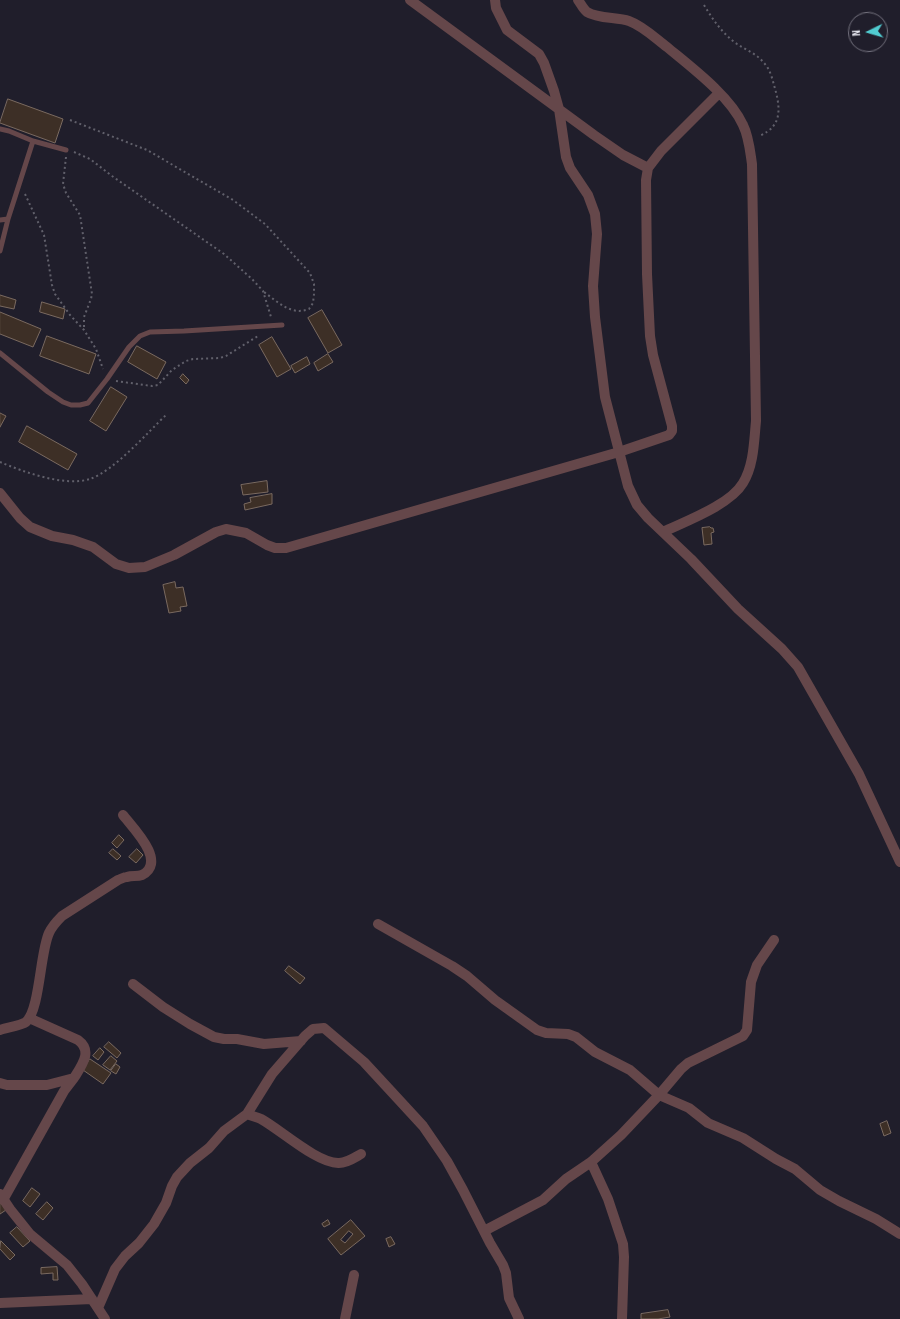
<!DOCTYPE html>
<style>
body{margin:0}
#map{position:relative;width:900px;height:1319px;overflow:hidden;background:#201e2b;font-family:"Sofia Sans Condensed",sans-serif}
canvas{display:block}
.north{position:absolute;left:848px;top:12px;width:40px;height:40px;box-sizing:border-box;background:#201e2b;border:1px solid #74727e;border-radius:50%;rotate:265deg;font-size:11px;font-weight:700;line-height:16px;text-align:center;color:#f1f1fa}
.north::after{content:'';display:block;margin:auto;width:14px;height:18px;background:#51ccd1;clip-path:polygon(50% 0,100% 100%,50% 72%,0 100%)}
</style>
<div id="map">
<canvas width="900" height="1319"></canvas>
<div class="north">N</div>
</div>
<script>
const c = document.querySelector('canvas').getContext('2d');
c.lineJoin = 'round';
function paint(path, color) {
  c.fillStyle = color;
  c.fill(path, 'evenodd');
}
function stroke(path, color, width, dash) {
  c.strokeStyle = color;
  c.lineWidth = width;
  c.lineCap = dash ? 'butt' : 'round';
  c.setLineDash(dash || []);
  c.stroke(path);
}
const building = new Path2D(`
 M8,99L63,119L55,143L0,123Z
 M0,295L16,300L14,309L0,306Z
 M42,302L65,309L63,319L40,312Z
 M322,310L342,345L328,353L308,318Z
 M0,312L41,329L33,347L0,334Z
 M47,336L96,354L89,374L40,356Z
 M272,337L291,369L277,377L259,345Z
 M137,346L166,362L157,379L128,362Z
 M328,354L333,362L318,371L314,363Z
 M307,357L310,364L295,373L291,366Z
 M183,374L189,380L186,384L180,378Z
 M111,387L127,397L106,431L90,421Z
 M0,413L6,416L0,427Z
 M27,426L77,454L68,470L19,442Z
 M267,481L268,492L243,495L241,485Z
 M272,494V504L245,510L244,504L251,502L250,498Z
 M710,527L711,528H713L714,532L711,533L712,544L704,545L702,528Z
 M175,582L176,588L183,587L187,606L180,607L181,611L169,613L163,585Z
 M119,835L124,840L117,848L112,843Z
 M113,849L121,856L117,860L109,853Z
 M137,849L143,855L136,863L129,857Z
 M289,966L305,978L300,984L285,971Z
 M109,1042L121,1053L117,1058L104,1047Z
 M100,1048L104,1052L98,1060L93,1056Z
 M111,1056L117,1061L110,1070L103,1065Z
 M90,1059L111,1073L103,1084L83,1070Z
 M116,1064L120,1067L116,1074L111,1071Z
 M887,1121L891,1133L884,1136L880,1124Z
 M32,1188L40,1194L30,1207L23,1201Z
 M0,1202L6,1210L0,1214Z
 M47,1202L53,1208L43,1220L36,1214Z
 M328,1220L330,1224L324,1227L322,1224Z
 M351,1220L365,1236L341,1255L328,1239ZM349,1231L353,1234L345,1243L341,1240Z
 M17,1227L30,1241L23,1247L10,1233Z
 M391,1237L395,1244L389,1247L386,1239Z
 M1,1241L15,1255L10,1260L0,1249Z
 M57,1267L58,1280H53V1273L41,1274V1268Z
 M668,1310L670,1317L658,1319H641V1314Z`);
const path = new Path2D(`
 M704,5C713,20 722,33 737,44C746,50 757,54 764,63C770,69 772,78 774,85C780,106 784,126 759,136
 M70,120L147,150L233,200L265,224L310,273L314,284V294L313,303L309,309C291,316 278,302 264,292
 M74,152L90,159L112,176L224,254L252,279L263,291L271,317
 M66,157L63,184L66,193L80,215L92,294L91,299L84,317V330
 M25,194L44,235L52,285L55,294L70,315L84,330L96,349L103,369
 M116,381L152,386L158,385L172,370L186,361L193,359L220,358L226,356L258,336
 M0,462C24,472 64,487 90,479C114,471 148,432 167,414`);
const service = new Path2D(`
 M0,129L9,131L33,141L66,150
 M0,220L8,219
 M0,251L8,219L33,141
 M0,353L48,392L63,402L71,405H80L88,403L107,379L129,347L140,336L150,332L184,331L282,325`);
const minor = new Path2D(`
 M410,0L594,135L623,155L648,168
 M495,0L496,8L507,30L539,54L544,63L554,91L559,109L566,157L570,168L588,195L595,214L597,234L593,286L595,317L605,397L628,486L637,505L648,518L691,559L738,609L782,649L798,667L859,774L900,862
 M578,0C581,4 583,9 587,12C598,19 617,17 629,21C643,26 655,38 667,47C691,67 730,96 743,125C749,137 750,151 752,164L756,421C754,441 754,465 743,483C730,505 686,521 663,532
 M0,493L20,518L30,527L52,536L73,540L93,547L116,564L129,568L145,567L174,555L216,532L226,529L246,533L267,545L275,548H286L619,452L669,435L672,431V426L653,355L650,336L647,274L646,180L648,168L661,151L719,93
 M378,924L452,966L467,976L495,1000L537,1030L546,1033L568,1034L576,1037L595,1052L630,1070L659,1095
 M133,984L163,1007L190,1024L214,1037L224,1039H237L264,1044L301,1041
 M0,1030C6,1028 22,1025 26,1022C40,1010 40,952 49,933C52,926 57,921 62,916L118,880C121,879 124,877 127,877C132,875 137,877 142,875C168,862 132,827 123,815
 M0,1083L7,1085H47L74,1078C82,1065 93,1051 78,1040L29,1018
 M659,1095L689,1108L708,1123L743,1138L776,1159L795,1169L820,1190L839,1201L876,1219L900,1234
 M247,1114C251,1116 257,1117 261,1119C281,1130 318,1164 339,1163C347,1163 354,1158 361,1154
 M591,1162L608,1199L623,1244L624,1257L622,1319
 M0,1194L10,1209L30,1234L67,1265L82,1284L105,1319
 M3,1200L64,1091L74,1078
 M484,1231L543,1200L566,1179L591,1162L621,1135L659,1095L681,1069L688,1063L743,1036L747,1030L751,982L757,965L774,940
 M0,1303L92,1299
 M98,1308L115,1269L125,1256L139,1243L154,1224L166,1203L172,1186L177,1177L190,1163L209,1148L224,1131L247,1114L272,1074L305,1036L313,1029L324,1028L364,1062L400,1101L423,1126L447,1161L463,1190L490,1243L503,1265L506,1273L509,1298L519,1319
 M345,1319L354,1275`);
paint(building, '#3d2f26');
stroke(building, '#7a6a60', 1);
stroke(path, '#61606b', 2, [2, 3]);
stroke(service, '#65474a', 5);
stroke(minor, '#65474a', 10);
</script>
